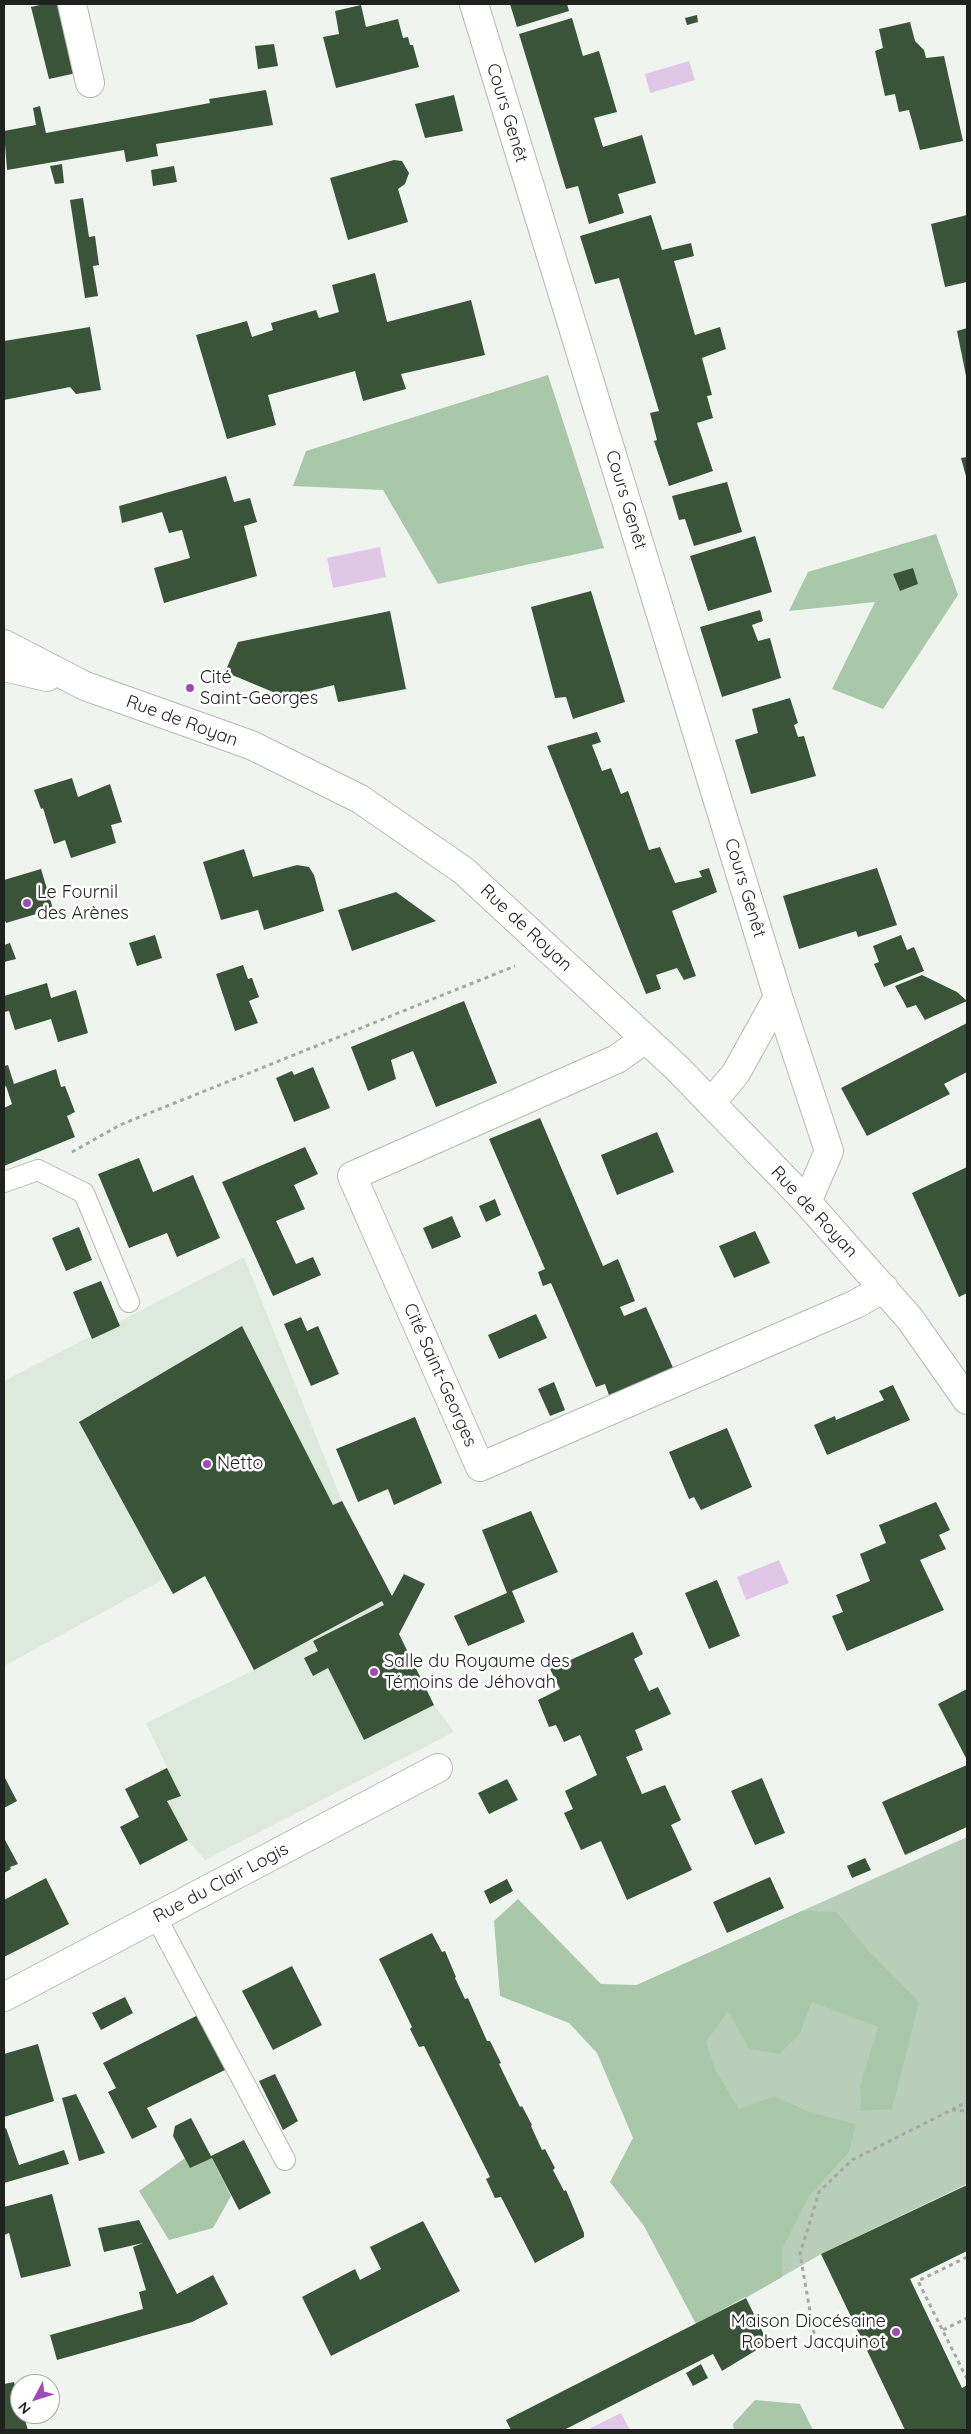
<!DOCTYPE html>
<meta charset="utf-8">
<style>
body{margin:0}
#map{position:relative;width:971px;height:2434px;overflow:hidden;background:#eff4ef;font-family:Quicksand,sans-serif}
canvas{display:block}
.frame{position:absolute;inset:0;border:5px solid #202220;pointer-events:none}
.north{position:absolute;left:10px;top:2374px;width:50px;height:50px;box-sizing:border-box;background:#fff;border:1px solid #a6a7a6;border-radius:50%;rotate:230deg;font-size:14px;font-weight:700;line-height:20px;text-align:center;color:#202220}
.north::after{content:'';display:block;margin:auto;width:18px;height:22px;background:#a04ab8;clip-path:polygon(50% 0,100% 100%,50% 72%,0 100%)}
</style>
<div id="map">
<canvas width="971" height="2434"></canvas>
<div class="frame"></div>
<div class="north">N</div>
</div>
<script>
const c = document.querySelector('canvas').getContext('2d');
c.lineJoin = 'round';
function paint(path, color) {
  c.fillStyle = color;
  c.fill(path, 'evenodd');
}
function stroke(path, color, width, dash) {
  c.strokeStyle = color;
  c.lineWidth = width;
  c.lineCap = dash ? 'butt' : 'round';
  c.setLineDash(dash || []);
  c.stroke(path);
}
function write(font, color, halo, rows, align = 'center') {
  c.font = font + ' Quicksand,sans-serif';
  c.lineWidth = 5;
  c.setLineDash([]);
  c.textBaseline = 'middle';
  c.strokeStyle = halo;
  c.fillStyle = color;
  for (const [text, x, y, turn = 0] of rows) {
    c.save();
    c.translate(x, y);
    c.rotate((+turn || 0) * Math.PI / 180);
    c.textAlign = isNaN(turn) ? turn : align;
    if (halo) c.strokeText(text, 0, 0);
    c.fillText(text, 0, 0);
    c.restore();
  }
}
const built = new Path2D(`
 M244,1257L342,1501L391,1595L404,1574L425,1584L399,1634L434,1705L454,1732L205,1860L188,1840L167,1801L180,1795L146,1723L254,1670L205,1576L173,1594L164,1579L4,1666V1381Z`);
const green = new Path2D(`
 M967,1837V2184L821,2254L746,2298L592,2005Z`);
const forest = new Path2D(`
 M548,375L604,548L438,584L383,490L293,486L306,451Z
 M936,534L958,595L883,709L832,689L875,602L789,611L808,572Z
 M518,1899L601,1984L637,1985L802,1911L836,1912L868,1950L919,2002L892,2109L861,2111L860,2086L878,2027L812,2002L799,2035L779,2054L749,2049L728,2011L706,2042L716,2071L739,2109L775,2096L809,2112L856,2124L849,2152L809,2196L782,2249V2277L696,2324L644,2226L610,2182L633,2138L597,2053L569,2023L500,1996L494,1921Z
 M185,2158H212L231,2196L213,2228L169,2240L139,2191Z
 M755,2400L800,2404L813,2430H734L733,2424Z`);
const water = new Path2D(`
 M689,61L695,80L650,93L645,74Z
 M380,547L386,577L333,588L327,558Z
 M779,1560L789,1583L746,1600L737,1577Z
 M621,2413L630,2430H587Z`);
const building = new Path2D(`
 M44,4H64L81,72L49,79L31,7Z
 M510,4H567L569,11L517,27Z
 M361,5L366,27L398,19L403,38L408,37L410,45H413L419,67L336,88L323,37L339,34L335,11Z
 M697,15L698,22L687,25L685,18Z
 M572,18L583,56L599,51L617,112L594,118L603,147L642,135L656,183L618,194L624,213L589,224L578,186L566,189L519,34Z
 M910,22L915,41L924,50L926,58L944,56L963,141L920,150L909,110L899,112L895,94L885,96L875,51L883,48L879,29Z
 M274,44L278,66L258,69L255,46Z
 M266,90L273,125L156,144L158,156L126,162L124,150L7,170L4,131L36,125L33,108L40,106L46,133L210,103L209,99Z
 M454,95L463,131L425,138L415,104Z
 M394,160L402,161L409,173L405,184L398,189L408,222L348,240L330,178Z
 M62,164L64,183L55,184L50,166Z
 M174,166L177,182L153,186L151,170Z
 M83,198L89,237L95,236L99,265L93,266L98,296L85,298L70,200Z
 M651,215L662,250L691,243L694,256L674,261L695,335L720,327L726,349L702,358L712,395L707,396L713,418L697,423L713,471L669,486L654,441L657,440L650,413L659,411L619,278L595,284L580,236Z
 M967,215V282L945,287L931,224Z
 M375,273L387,322L471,300L485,355L401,374L406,389L363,401L355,371L268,395L276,425L227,439L196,335L247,321L252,337L273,330L271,323L316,310L319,318L339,312L332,285Z
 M90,327L101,390L76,394L70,387L4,400V341Z
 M967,328V375L966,376L957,331Z
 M967,457V480L961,458Z
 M226,476L234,502L250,498L257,522L244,526L257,576L164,603L154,568L190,558L182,530L169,533L162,512L122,523L119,506Z
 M727,482L742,532L694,546L685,519L679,520L672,496Z
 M755,536L772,592L708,611L690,556Z
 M913,568L918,584L900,591L893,574Z
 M591,591L625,702L573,719L566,697L555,698L531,607Z
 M760,610L763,621L752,625L758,641L770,638L781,678L722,697L700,627Z
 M390,611L406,689L338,702L334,685L285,697L225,672L238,642Z
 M790,698L798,723L794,725L798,737L804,736L816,776L751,794L735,740L758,733L752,709Z
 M597,732L601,742L592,745L602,771L611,768L621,794L628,791L649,850L660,847L675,883L702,877L699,871L709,868L717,892L672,911L696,976L684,980L677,968L656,975L661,989L646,994L547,746Z
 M72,778L78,797L110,784L122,822L111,825L116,843L71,858L65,840L54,844L43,808L41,809L34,790Z
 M244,849L253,877L297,865L309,867L314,875L324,911L264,930L258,910L221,920L203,862Z
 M877,868L897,925L858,937L856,931L799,949L783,896Z
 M41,869L53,909L6,923L4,918V880Z
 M396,892L436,921L352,951L338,910Z
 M155,935L162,958L137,966L129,943Z
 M901,935L907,950L914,947L924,971L884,987L874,964L879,962L873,946Z
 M10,943L16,959L4,962V945Z
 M243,965L248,979L252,978L259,997L249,1001L258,1023L235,1031L216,974Z
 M922,975L957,992L967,1001L925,1020L916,1005L907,1008L895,986Z
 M47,983L51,998L76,990L88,1033L58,1042L51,1019L15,1030L9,1011L4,1012V996Z
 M464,1001L497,1083L436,1107L413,1051L391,1060L396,1079L368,1091L351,1047Z
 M967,1023V1072L944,1084L950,1094L867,1136L841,1088Z
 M8,1065L14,1084L56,1069L61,1087L65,1086L75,1112L67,1116L75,1137L4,1166V1108L12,1104L6,1086L4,1087V1066Z
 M313,1067L330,1108L294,1122L276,1078L292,1071L294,1075Z
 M540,1118L603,1266L618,1259L635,1301L620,1307L624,1316L646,1307L674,1370L610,1398L605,1384L596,1387L551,1283L543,1286L538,1272L545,1269L489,1139Z
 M657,1132L674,1172L617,1195L601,1155Z
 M305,1147L318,1174L294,1185L305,1209L276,1221L296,1264L313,1257L321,1275L273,1296L222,1182Z
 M139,1158L153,1192L193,1175L220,1238L177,1257L167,1233L129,1248L98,1174Z
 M967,1167V1293L959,1297L912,1193Z
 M495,1199L501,1215L486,1222L479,1206Z
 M452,1216L461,1237L432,1249L423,1228Z
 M79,1227L92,1260L66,1271L52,1238Z
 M755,1231L770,1263L734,1278L719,1246Z
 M101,1281L120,1326L92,1339L73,1292Z
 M536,1314L547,1338L499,1359L488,1335Z
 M301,1317L307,1331L318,1326L339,1374L311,1386L284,1324Z
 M242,1326L333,1505L342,1501L392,1596L404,1574L425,1584L399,1634L434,1705L364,1740L328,1668L313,1676L304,1658L318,1651L313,1641L384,1605L382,1601L254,1670L205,1576L173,1594L79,1422Z
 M554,1382L565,1410L550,1416L538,1389Z
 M893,1385L910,1420L827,1455L814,1425L835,1416L836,1420L884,1400L879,1391Z
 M415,1417L442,1483L394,1505L388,1489L358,1502L336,1449Z
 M727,1428L752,1487L701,1510L694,1497L689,1499L669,1452Z
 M936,1502L950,1530L939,1535L946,1549L920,1560L944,1610L847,1651L832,1616L843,1612L836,1595L870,1581L860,1554L886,1543L879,1525Z
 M531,1511L558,1572L512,1591L525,1622L468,1646L454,1616L507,1593L482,1530Z
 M717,1580L740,1636L709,1649L685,1593Z
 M633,1632L643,1654L634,1659L649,1691L658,1687L671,1714L635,1730L643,1750L626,1757L642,1794L665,1785L681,1820L671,1825L692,1870L627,1900L601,1841L581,1850L564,1813L573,1809L565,1791L597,1775L580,1735L564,1742L556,1725L549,1727L538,1700L560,1689L550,1669Z
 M967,1689V1760L938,1704Z
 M967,1765V1827L905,1855L882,1802Z
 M167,1768L181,1796L167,1801L188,1840L140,1865L120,1827L139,1817L125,1789Z
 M4,1776L17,1801L4,1808Z
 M762,1778L785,1833L755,1845L731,1791Z
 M507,1779L518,1800L489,1814L478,1793Z
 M4,1838L18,1864L10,1867L11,1869L4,1873Z
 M865,1858L871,1870L852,1878L847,1866Z
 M770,1877L784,1908L727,1933L713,1902Z
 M46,1878L69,1924L4,1957V1900Z
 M507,1879L513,1891L490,1904L484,1891Z
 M432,1933L442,1952L445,1951L456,1977L455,1978L465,1999L468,1998L487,2041H490L501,2063L499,2064L520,2107L522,2106L532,2125L531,2126L542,2150L545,2149L555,2168L553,2170L564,2191L566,2190L584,2233V2237L535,2263L501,2197L495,2198L486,2179L490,2177L424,2046L419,2047L410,2029L412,2027L379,1959Z
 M292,1966L322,2025L273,2050L242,1991Z
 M125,1997L133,2013L101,2030L92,2013Z
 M202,2013L229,2068L147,2108L157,2127L132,2139L108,2092L116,2088L103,2063Z
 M38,2044L54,2101L4,2117V2054Z
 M275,2074L298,2121L283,2130L259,2081Z
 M76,2094L105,2153L79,2161L62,2098Z
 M191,2118L211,2156L244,2140L271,2193L239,2210L212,2158L190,2168L173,2136L175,2126Z
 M6,2128L19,2165L64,2150L69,2164L4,2183V2129Z
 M967,2185V2251L910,2279L962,2388L967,2385V2430H905L821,2254Z
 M52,2194L71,2266L21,2278L9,2233L4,2235V2207Z
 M139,2220L177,2294L213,2275L228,2304L192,2322L57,2360L50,2335L143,2309L139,2292L146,2290L133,2247L143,2243L104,2252L98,2228Z
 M423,2221L460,2291L331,2356L302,2297L355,2269L360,2280L381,2269L370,2247Z
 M746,2298L768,2343L722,2371L713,2354L564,2430H511L506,2420Z
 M701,2364L708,2378L693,2386L686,2373Z
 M14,2382L20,2403V2414H23L28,2430H4V2384Z`);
const path = new Path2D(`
 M72,1152L120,1125L515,966
 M952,2110L967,2111
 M967,2257L918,2281L967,2379
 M943,2330L967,2318
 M814,2334L800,2254L819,2192L852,2160L967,2102`);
const lane = new Path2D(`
 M4,1182L38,1170L84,1193L129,1302
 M156,1917L285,2160`);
const street = new Path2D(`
 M72,4L90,83
 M474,4L778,997L829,1151L807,1202
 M645,1039L617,1059L352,1176L480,1467L856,1304L884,1288
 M711,1103L736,1073L778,997
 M4,1997L438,1768`);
const secondary = new Path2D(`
 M4,644L85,686L251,745L360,799L464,871L676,1067L807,1202L910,1319L967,1400
 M4,667L47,677`);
const markers = [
 [190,688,5,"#a04ab8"],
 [27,903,5,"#a04ab8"],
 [207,1464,5,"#a04ab8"],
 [374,1672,5,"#a04ab8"],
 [896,2332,5,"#a04ab8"]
];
const streetNames = [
 ["Cours Genêt",507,113,73],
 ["Cours Genêt",626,500,73],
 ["Rue de Royan",182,721,20],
 ["Cours Genêt",745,888,73],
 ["Rue de Royan",526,928,43],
 ["Rue de Royan",814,1212,47],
 ["Cité Saint-Georges",440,1375,66],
 ["Rue du Clair Logis",221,1883,-28]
];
const poiNames = [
 ["Cité",200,678],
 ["Saint-Georges",200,699],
 ["Le Fournil",37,893],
 ["des Arènes",37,914],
 ["Netto",217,1464],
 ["Salle du Royaume des",384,1662],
 ["Témoins de Jéhovah",384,1683],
 ["Maison Diocésaine",886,2322,"right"],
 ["Robert Jacquinot",886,2343,"right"]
];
paint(built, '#dee9de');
paint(green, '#b9ceb9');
paint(forest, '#a9c7a9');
paint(water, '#e0c7e8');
paint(building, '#3a543a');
stroke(lane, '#b4b9b4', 22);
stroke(street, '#b4b9b4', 30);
stroke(secondary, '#b4b9b4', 30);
stroke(path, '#a5a9a5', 3, [4, 4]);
stroke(lane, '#fff', 20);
stroke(street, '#fff', 28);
stroke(secondary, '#fff', 28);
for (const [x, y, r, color] of markers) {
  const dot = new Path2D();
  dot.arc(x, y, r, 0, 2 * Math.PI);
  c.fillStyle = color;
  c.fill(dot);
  stroke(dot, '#fff', 2);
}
write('18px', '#202220', '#fff', streetNames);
write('18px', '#202220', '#fff', poiNames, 'left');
</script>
